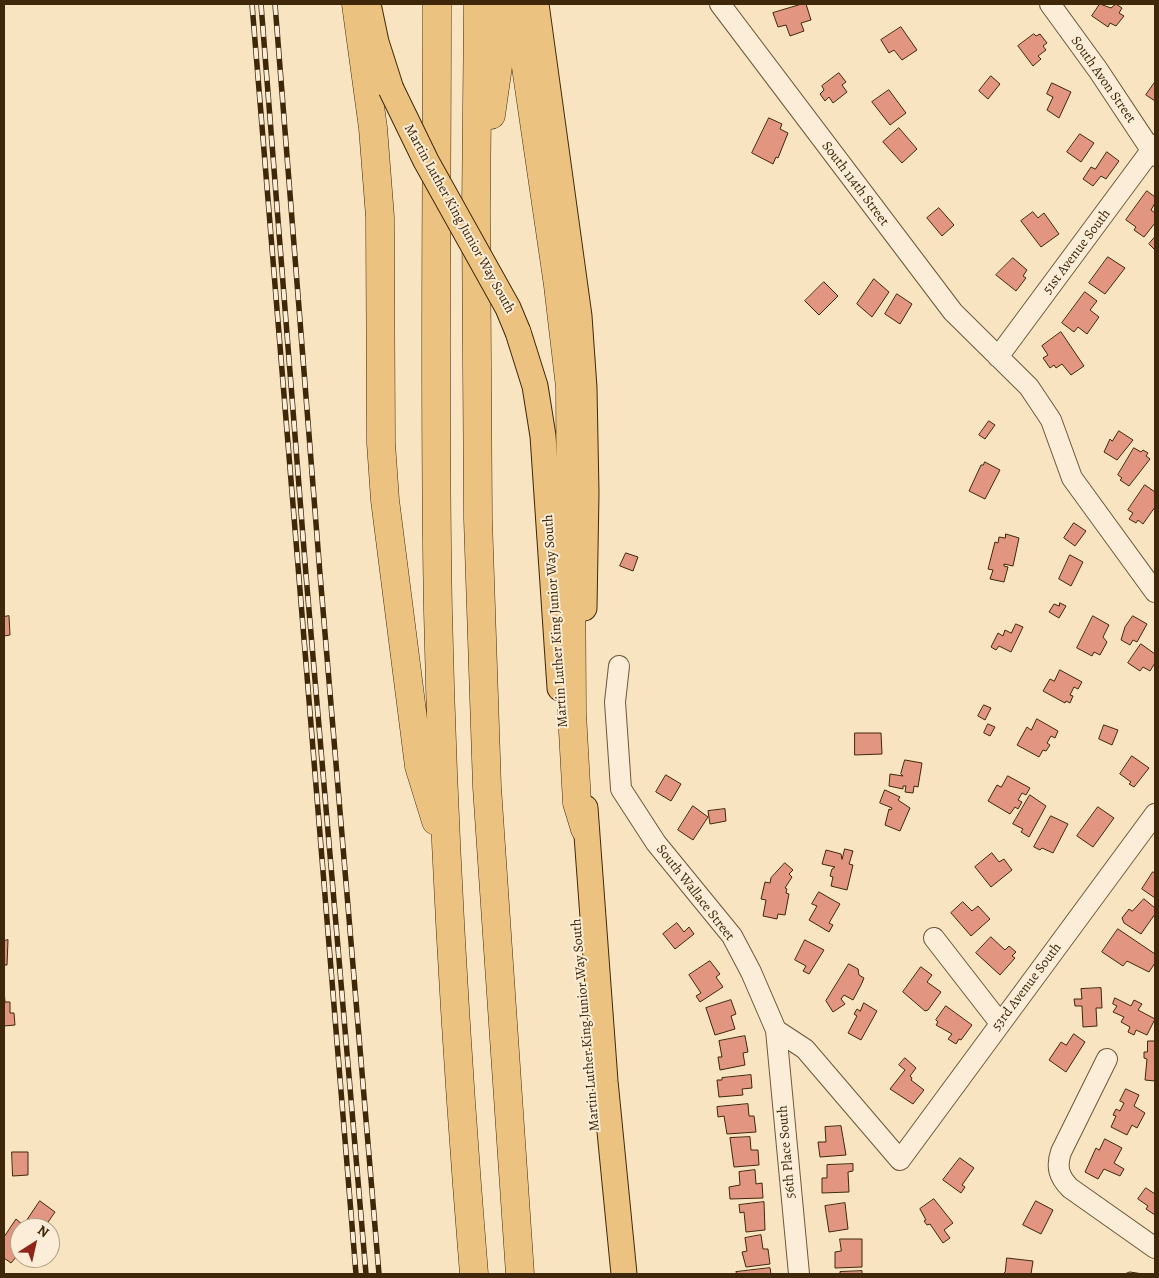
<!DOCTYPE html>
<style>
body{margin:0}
#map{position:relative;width:1159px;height:1278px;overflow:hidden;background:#f9e4c1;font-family:Alegreya,serif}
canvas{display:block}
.frame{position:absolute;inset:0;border:5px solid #3f2809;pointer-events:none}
.north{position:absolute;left:10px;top:1218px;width:50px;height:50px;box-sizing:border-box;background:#fbedd7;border:1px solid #b09e85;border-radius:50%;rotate:35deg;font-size:14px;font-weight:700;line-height:20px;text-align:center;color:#3f2809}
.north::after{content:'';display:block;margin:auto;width:18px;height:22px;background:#8f2418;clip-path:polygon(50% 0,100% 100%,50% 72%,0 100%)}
</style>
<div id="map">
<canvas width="1159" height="1278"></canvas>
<div class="frame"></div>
<div class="north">N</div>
</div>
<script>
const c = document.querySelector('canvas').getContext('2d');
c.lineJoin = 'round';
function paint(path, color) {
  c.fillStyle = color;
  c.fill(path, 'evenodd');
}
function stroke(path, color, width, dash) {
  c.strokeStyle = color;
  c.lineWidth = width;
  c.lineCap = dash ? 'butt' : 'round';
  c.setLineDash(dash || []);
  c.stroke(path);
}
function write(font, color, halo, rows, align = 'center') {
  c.font = font + ' Alegreya,serif';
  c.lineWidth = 4;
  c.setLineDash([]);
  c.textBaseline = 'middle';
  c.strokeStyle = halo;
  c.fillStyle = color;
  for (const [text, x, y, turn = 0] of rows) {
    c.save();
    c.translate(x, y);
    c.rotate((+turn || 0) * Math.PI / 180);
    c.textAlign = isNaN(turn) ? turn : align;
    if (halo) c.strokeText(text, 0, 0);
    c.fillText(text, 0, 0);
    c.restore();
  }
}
const building = new Path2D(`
 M802,4H806L811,20L801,23L804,31L790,36L786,25L778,27L773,13Z
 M1100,4L1111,8L1116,4L1122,8L1119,13L1124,16L1116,26L1110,23L1108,27L1092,16Z
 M901,27L917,50L902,60L894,50L889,53L881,40Z
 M1034,34L1036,36L1040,34L1047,43L1043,46L1046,50L1038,56L1041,59L1033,66L1018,46Z
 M839,73L846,82L842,85L847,92L833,103L829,97L825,101L820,94L824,90L822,86Z
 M991,76L1000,84L988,99L979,91Z
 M1155,82V101L1146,95Z
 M1052,83L1071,92L1059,118L1047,110L1053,97L1047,94Z
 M889,90L906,113L890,125L872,102Z
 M769,118L782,124L780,129L788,133L778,158L776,157L773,164L752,153Z
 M899,128L917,149L902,163L883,142Z
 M1080,134L1094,143L1081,162L1067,152Z
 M1107,152L1119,161L1106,179L1101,176L1093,186L1083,179L1091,167L1095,169Z
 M1147,191L1155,197V203L1151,210L1155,213V223L1144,237L1134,230L1136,227L1126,220Z
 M939,208L954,225L942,236L927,218Z
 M1033,212L1038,218L1044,213L1059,234L1041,247L1021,221Z
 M1155,237V250L1149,244Z
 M1108,257L1125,268L1105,294L1089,283Z
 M1013,258L1027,270L1023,276L1026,278L1016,291L996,275Z
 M874,279L889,292L872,317L857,304Z
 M824,282L838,296L819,315L805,301Z
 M1085,292L1097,301L1090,310L1099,317L1087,334L1078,327L1074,332L1062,323Z
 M897,294L912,304L900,324L885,314Z
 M1061,332L1084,366L1071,375L1062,364L1056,368L1054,365L1050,368L1043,358L1048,355L1042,346Z
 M989,421L995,425L985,439L979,435Z
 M1119,431L1133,440L1117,460L1104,452L1110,439L1112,441Z
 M1134,448L1141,452L1143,450L1148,453L1146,456L1150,459L1129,486L1120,480L1122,478L1118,475Z
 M985,462L1000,470L985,499L969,491L981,465H983Z
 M1145,485L1155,492V507L1143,524L1138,520L1136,523L1129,519L1133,513L1128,510Z
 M1074,523L1086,531L1075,546L1064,538Z
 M1006,534L1019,538L1013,566L1004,564V566L1008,567L1004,582L990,579L993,570L988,569L995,542L998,543L999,537L1005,538Z
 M626,553L638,557L633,571L620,566Z
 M1070,555L1083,562L1071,586L1059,579Z
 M1060,603L1066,606L1059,618L1049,612L1054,604L1059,606Z
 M9,616L10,635L4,636V617Z
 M1093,616L1109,625L1103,637L1107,642L1100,655L1094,652L1092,656L1077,648Z
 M1133,616L1147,624L1137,642L1133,640L1130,645L1121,640L1125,627Z
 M1016,624L1023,627L1011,652L999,646L996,650L991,647L998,633L1003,636L1005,630L1011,633Z
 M1141,644L1155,654V663L1150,671L1143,667L1140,671L1128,663Z
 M1060,670L1082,682L1078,689L1074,687L1070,695L1073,696L1070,703L1066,701L1065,703L1043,691L1050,679L1054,681Z
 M984,705L991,708L985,720L978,716Z
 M1037,719L1058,731L1055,738L1051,736L1047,743L1050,745L1046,751L1043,750L1039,757L1017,745L1027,727L1031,730Z
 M988,724L995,727L990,736L984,733Z
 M1104,725L1118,730L1112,745L1099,739Z
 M855,733H881L882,754L855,755Z
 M1132,756L1149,768L1134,787L1129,784L1131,782L1120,774Z
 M905,760L922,763L918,787L914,786L913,793L905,792L906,786H903V789L889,786L890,774L903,776L901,774Z
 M666,775L681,784L671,801L656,792Z
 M1008,776L1030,788L1026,795L1022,793L1018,800L1022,802L1018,809L1015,807L1010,814L988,801L997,785L1001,787Z
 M885,790L900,797L898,800L910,808L900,831L885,825L889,809L891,810L892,808L880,803Z
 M1030,795L1046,806L1029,837L1021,832L1023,829L1013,824Z
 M693,806L708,817L693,840L678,830Z
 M1098,807L1114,818L1093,847L1077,836Z
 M725,809L726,821L710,824L708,811Z
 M1051,816L1068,824L1053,853L1042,848L1040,850L1034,847Z
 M845,849L853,851L849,864L853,865L847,890L831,886L833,877L830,876L832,869L835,867L822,864L826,850L841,854L842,859Z
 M992,853L999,862L1004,859L1012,870L991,887L975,867Z
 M785,863L793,870L789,874L792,877L785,888L787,889L786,893L789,894L785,915L778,914L777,919L763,916L766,900L761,899L765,882L770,883L771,878Z
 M1153,872L1155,873V898L1142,889Z
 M819,892L840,904L829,923L833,925L829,932L809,920L817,906L812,904Z
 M1144,899L1155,908V914L1141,934L1124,923L1122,918L1129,909L1132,911Z
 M963,902L972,911L978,906L990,919L971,936L951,913Z
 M677,923L684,932L689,927L694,934L675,949L663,934Z
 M1118,929L1155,954V963L1149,972L1127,961L1123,966L1102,952Z
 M991,937L1005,950L1009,946L1016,952L1012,956L1015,958L1000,975L976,953Z
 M8,940L7,965H4V941Z
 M805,940L824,950L809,974L803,971L806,966L795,960Z
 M710,961L720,974L716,977L723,987L700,1002L696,996L701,993L689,975Z
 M849,964L858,969L859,975L864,978L861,985L853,1000L844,995L841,999L845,1004L833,1012L826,1001Z
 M921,967L932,975L927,982L941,992L928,1010L925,1011L903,992Z
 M1101,988L1102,1008H1096L1097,1026L1083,1027L1082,1006H1075L1074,999H1082L1081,989Z
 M4,990L5,1002H10V1013H14L15,1025L4,1026Z
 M1115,998L1131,1006L1134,1000L1142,1004L1138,1010L1155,1019L1147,1035L1136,1030L1134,1035L1128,1032L1130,1027L1121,1022L1124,1017L1113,1012L1117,1006L1113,1004Z
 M731,1000L736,1014L731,1016L735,1029L715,1035L706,1008Z
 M864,1003L877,1011L861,1040L848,1033L857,1016L854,1014L857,1009L860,1011Z
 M946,1006L972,1025L961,1040L959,1039L956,1044L948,1039L952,1034L936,1025L938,1022L936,1020Z
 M1074,1034L1085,1042L1066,1072L1049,1060L1061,1042L1066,1045Z
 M745,1036L748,1052L743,1053L745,1065L720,1070L718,1057H722L719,1041Z
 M1148,1041H1155V1081L1145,1080L1147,1059L1144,1058V1052H1147Z
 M905,1058L916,1068L910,1076L912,1078L911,1080L924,1090L913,1104L890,1089L905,1070L899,1065Z
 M751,1075L752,1088L742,1089L743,1095L719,1097L717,1080H722V1078Z
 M1126,1089L1139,1095L1134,1106L1145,1113L1137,1128L1132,1125L1127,1135L1111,1127L1116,1116L1113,1115L1116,1109L1120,1111L1124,1103L1120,1101Z
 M748,1104L749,1116H754L756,1132L727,1134L724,1116L718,1117L717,1107Z
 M841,1126L846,1155L820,1157L818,1142H826L825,1127Z
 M750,1137L751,1150H758L759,1165L734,1167L730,1138Z
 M1105,1139L1122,1148L1114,1163L1124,1169L1120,1176L1104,1169L1098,1179L1085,1172L1096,1148L1099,1150Z
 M12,1152H28V1175L13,1176Z
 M960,1158L974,1168L962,1185L965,1187L961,1193L943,1180Z
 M853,1164V1171L848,1172L849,1192L822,1193V1178H827V1165Z
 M755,1170L756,1184L762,1183L763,1198L730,1199L729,1187L740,1185L739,1172Z
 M1146,1188L1155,1194V1215L1146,1209L1148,1206L1138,1199Z
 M934,1199L953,1223L944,1230L950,1238L943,1243L930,1224L927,1225L924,1221L926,1220L920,1209Z
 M40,1201L55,1212L44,1228H20V1258L17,1256L11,1263L4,1258V1237L16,1219L23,1225Z
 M1036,1201L1053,1210L1041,1234L1023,1225Z
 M764,1202L765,1230L746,1232L744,1212L740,1213L739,1205Z
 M845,1203L848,1229L829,1232L825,1206Z
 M761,1235L763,1249H768L770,1264L746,1267L742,1252L747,1251L745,1238Z
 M840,1239H862V1267L835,1268V1252L841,1251Z
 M1007,1258L1033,1261L1031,1274H1003L1005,1272Z
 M770,1268L771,1274H737L736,1272Z
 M862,1271V1274H840V1272Z
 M1130,1272L1143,1274H1125Z`);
const minor = new Path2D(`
 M720,4L953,312L1029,387L1051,420L1072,478L1155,592
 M1050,4L1098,70L1155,156
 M998,357L1155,145
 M619,666L615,702L621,789L656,843L732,936L751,972L776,1030L805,1049L900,1160L1155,814
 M934,938L1000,1023
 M776,1030L799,1274
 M1107,1059L1061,1152C1056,1167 1059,1177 1070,1188L1155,1248`);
const major = new Path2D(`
 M368,4L376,42L391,89
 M536,4L579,316L584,388L586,493L584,608
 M518,332L535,386L543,436L560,688
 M585,808L605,1081L624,1274`);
const highway = new Path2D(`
 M356,4L373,128L380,217L381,443L385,500L419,766L436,821
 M437,4C437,206 434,409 438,611C443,832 456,1054 474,1274
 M478,4L476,210L478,519L487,787L520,1274
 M520,4L526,67L558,285L570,387L572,713L577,803L585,829
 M491,115L503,31L505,4`);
const rail = new Path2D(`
 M252,4L356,1274
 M261,4L306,575L366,1274
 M275,4L320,574L379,1274`);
const majorBridge = new Path2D(`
 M391,89L426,161L508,308L518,332`);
const streetNames = [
 ["South Avon Street",1103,80,55],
 ["South 114th Street",855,184,53],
 ["Martin Luther King Junior Way South",459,219,61],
 ["51st Avenue South",1077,252,-53],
 ["Martin Luther King Junior Way South",556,621,-94],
 ["South Wallace Street",695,893,52],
 ["53rd Avenue South",1027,987,-53],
 ["Martin Luther King Junior Way South",586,1025,-95],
 ["56th Place South",787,1152,-95]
];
paint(building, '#e29682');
stroke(building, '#3f2809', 1);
stroke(minor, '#6e5737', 22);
stroke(major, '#3f2809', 27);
stroke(highway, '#3f2809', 29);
stroke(minor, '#fbedd7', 20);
stroke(major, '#ecc280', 25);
stroke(highway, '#ecc280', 28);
stroke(rail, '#3f2809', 5.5);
stroke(rail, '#fbedd7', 4, [11]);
stroke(majorBridge, '#3f2809', 27, []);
stroke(majorBridge, '#ecc280', 25);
write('14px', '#3f2809', '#fbedd7', streetNames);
</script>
